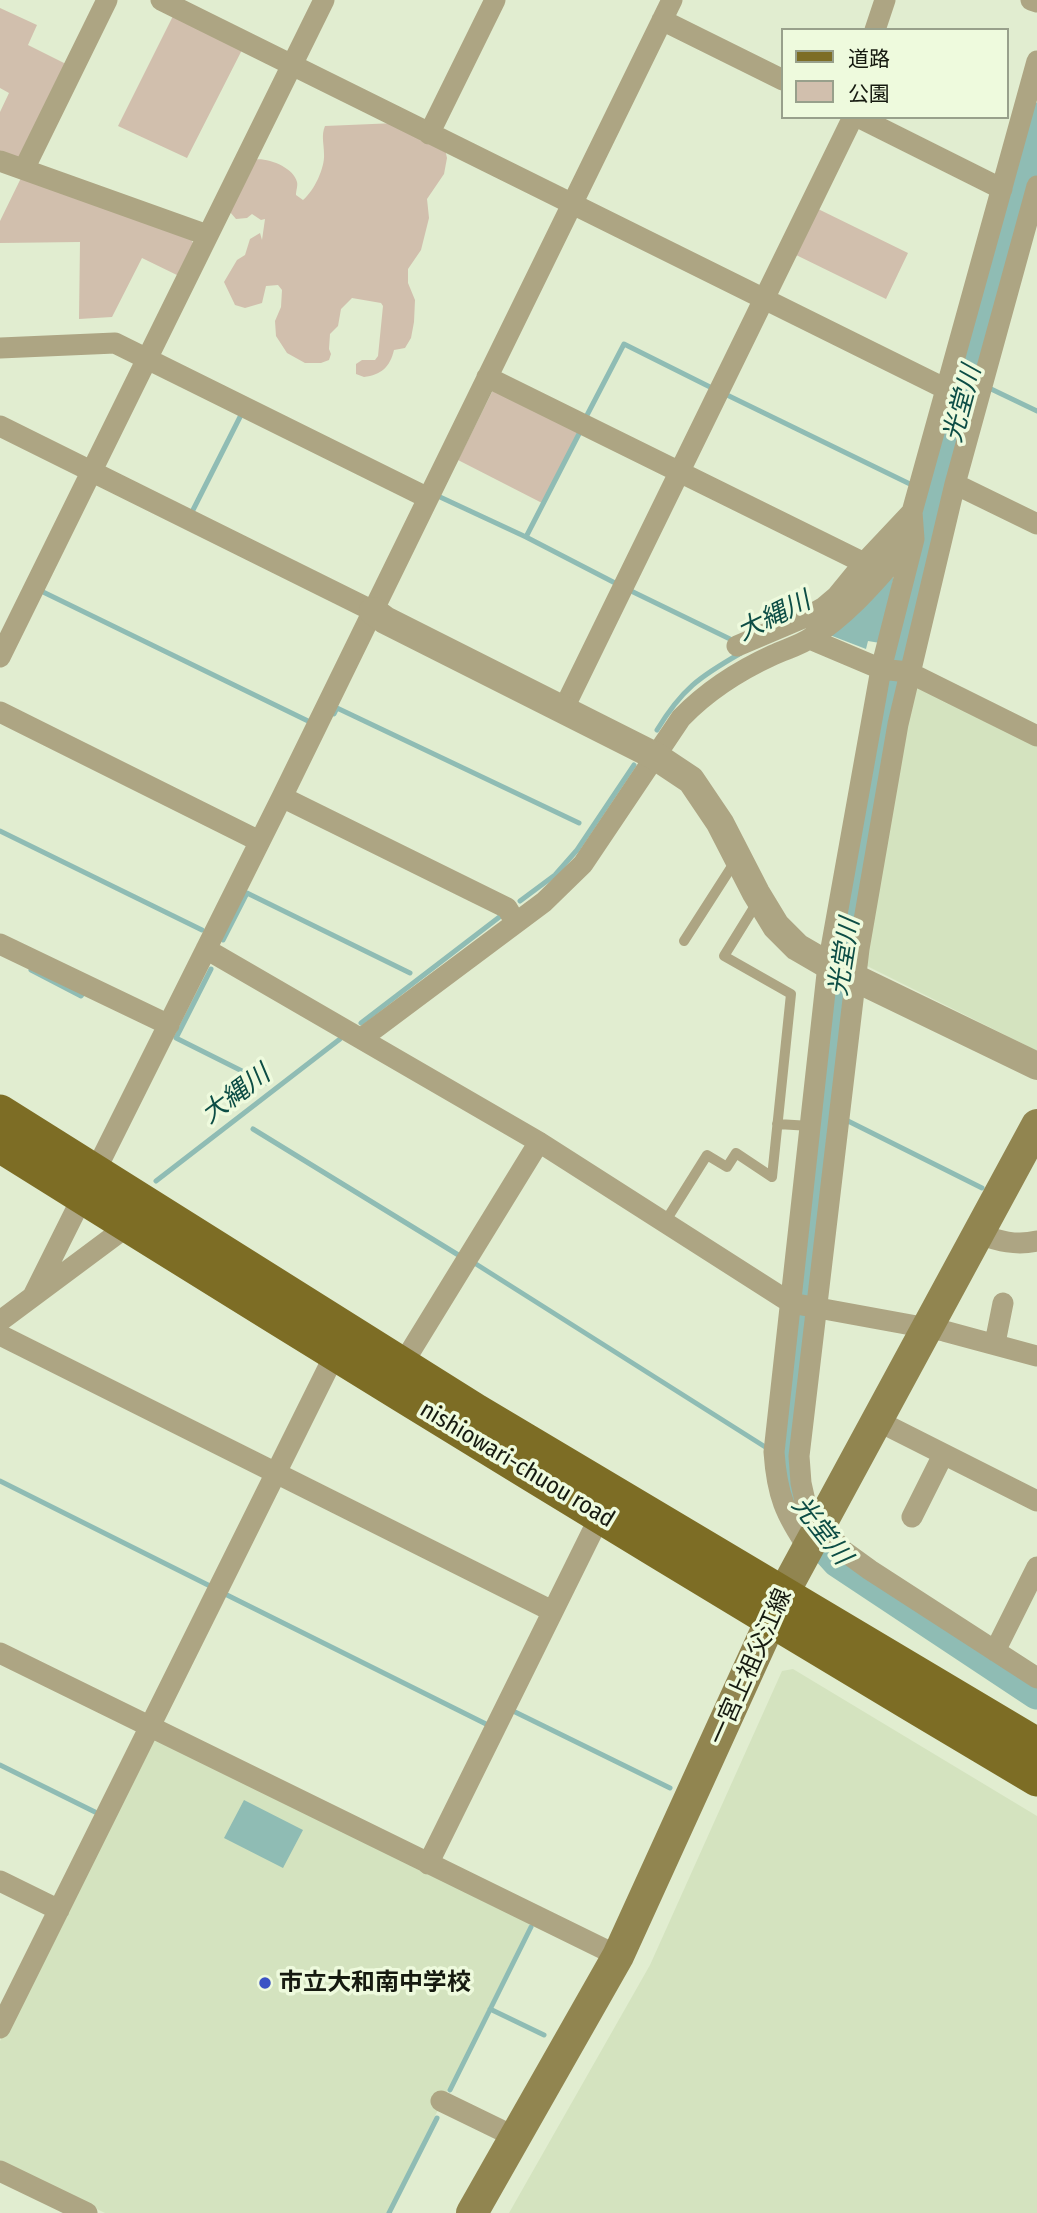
<!DOCTYPE html>
<meta charset="utf-8">
<style>
body{margin:0}
#map{position:relative;width:1037px;height:2213px;overflow:hidden;background:#e1edd0;font-family:"Fira Sans Condensed","Noto Sans JP",sans-serif}
canvas{display:block}
.legend{position:absolute;left:781px;top:28px;width:228px;height:91px;box-sizing:border-box;background:#eefadd;border:2px solid #98a08b;margin:0;padding:9px 12px;list-style:none;font-size:21px;color:#161a10}
.legend li{display:flex;align-items:center;gap:14px;height:35px}
.legend b{width:35px;border:2px solid #98a08b}
</style>
<div id="map">
<canvas width="1037" height="2213"></canvas>
<ul class="legend">
<li><b style="height:9px;background:#7d6d25"></b>道路</li>
<li><b style="height:19px;background:#d1bfad"></b>公園</li>
</ul>
</div>
<script>
const c = document.querySelector('canvas').getContext('2d');
c.lineJoin = 'round';
function paint(path, color) {
  c.fillStyle = color;
  c.fill(path, 'evenodd');
}
function stroke(path, color, width, dash) {
  c.strokeStyle = color;
  c.lineWidth = width;
  c.lineCap = dash ? 'butt' : 'round';
  c.setLineDash(dash || []);
  c.stroke(path);
}
function write(font, color, halo, rows, align = 'center') {
  c.font = font + ' "Fira Sans Condensed","Noto Sans JP",sans-serif';
  c.lineWidth = 7;
  c.setLineDash([]);
  c.textBaseline = 'middle';
  c.strokeStyle = halo;
  c.fillStyle = color;
  for (const [text, x, y, turn = 0] of rows) {
    c.save();
    c.translate(x, y);
    c.rotate((+turn || 0) * Math.PI / 180);
    c.textAlign = isNaN(turn) ? turn : align;
    if (halo) c.strokeText(text, 0, 0);
    c.fillText(text, 0, 0);
    c.restore();
  }
}
const built = new Path2D(`
 M911,680L1037,741V1051L865,965Z
 M793,1669L1037,1816V2213H509L650,1965L782,1671Z
 M151,1737L530,1924L387,2213H105L0,2162V2041Z`);
const green = new Path2D(`
 M0,8L37,25L28,45L72,67L25,162L0,155V112L9,93L0,88Z
 M175,12L244,46L187,158L118,126Z
 M396,123L445,149L447,158L444,174L427,199L429,218L421,250L408,269V283L415,300L414,322L411,338L405,348L394,350C390,367 381,375 364,377L356,374V364L362,360H375L378,356L383,306L381,303L352,298L341,309L338,326L330,334L329,349L331,354L329,360L321,363H305L287,353L276,336L275,321L281,307L282,290L278,285L266,286L262,303L245,308L235,305L224,282L237,260L245,255L250,239L260,233L262,240L265,219L261,220L252,214L247,218L236,219L230,212L252,160C265,156 294,167 297,182C298,186 296,190 296,195L303,200C314,191 325,168 324,154C324,143 321,136 325,126Z
 M21,178L191,239L195,247L181,277L142,258L112,317L79,319L80,242L0,243V221Z
 M814,207L908,253L886,299L792,253Z
 M495,386L580,428L542,503L458,460Z`);
const water = new Path2D(`
 M894,576L880,643L868,641L866,649L827,634Z
 M244,1800L303,1830L283,1868L224,1838Z`);
const stream = new Path2D(`
 M1031,141L1037,143
 M989,388L1037,411
 M725,394L912,485
 M585,419L624,344L714,389
 M440,497L526,537L617,584
 M193,510L242,413
 M919,520L935,502
 M526,537L581,430
 M627,589L732,640
 M39,590L308,721
 M334,714L337,708L579,823
 M657,730C682,689 699,677 741,653
 M0,831L202,930
 M520,901L555,875L577,850L634,765
 M223,940L247,893L410,973
 M211,969L176,1038L266,1083
 M31,970L81,996L84,992L85,993
 M361,1023L502,915
 M844,1119L982,1188
 M253,1129L460,1256
 M156,1181L340,1039
 M476,1264L770,1450
 M0,1481L212,1587
 M223,1593L488,1725
 M509,1709L670,1788
 M0,1765L95,1812
 M490,2009L544,2035
 M450,2090L531,1927
 M389,2213L437,2118`);
const river = new Path2D(`
 M1037,119L956,420L891,680L838,994L788,1453L790,1490L798,1509L810,1530L838,1561L1037,1693`);
const service = new Path2D(`
 M684,941L736,860
 M777,1124L811,1126
 M665,1222L707,1155L727,1167L736,1153L772,1177L791,994L724,956L758,901`);
const minor = new Path2D(`
 M161,0L946,389
 M1031,0L1037,2
 M662,20L783,80
 M875,30L885,0
 M858,117L1002,189
 M429,134L495,0
 M0,161L207,235
 M24,169L107,0
 M0,348L115,343L428,498
 M487,377L864,563
 M0,426L373,611
 M955,484L1037,186
 M1037,524L955,484L898,724L859,949L799,1456L801,1483L805,1501L841,1549L870,1570L1037,1678
 M810,639L881,669L908,672L1037,736
 M737,646L810,615L824,607L837,596L864,563L912,512L1037,61
 M0,657L324,0
 M564,708L853,117
 M0,712L259,841
 M282,797L507,908L516,923
 M0,944L169,1025
 M206,949L539,1142L791,1303L944,1331L1037,1356
 M362,1038L544,902L583,864L681,718C708,690 738,671 773,655C786,649 801,645 812,637C852,612 881,574 912,540
 M978,1234C999,1241 1016,1246 1037,1241
 M33,1296L282,797L672,0
 M0,1321L129,1225
 M0,1335L552,1611
 M995,1343L1003,1303
 M402,1365L539,1142
 M878,1421L1037,1501
 M912,1517L943,1455
 M809,1549C785,1514 777,1495 774,1452L828,965L881,669L914,539L912,512
 M995,1651L1037,1567
 M0,1653L618,1956
 M428,1864L600,1516
 M0,1881L59,1910
 M0,2028L335,1354
 M441,2101L515,2137
 M0,2171L87,2213`);
const tertiary = new Path2D(`
 M373,611L385,620L655,756L691,780L720,823L756,893L776,926L797,947L828,965L1037,1066`);
const secondary = new Path2D(`
 M472,2213L618,1956L783,1594L1037,1125`);
const primary = new Path2D(`
 M0,1112L476,1411L1037,1745
 M0,1145C343,1360 689,1572 1037,1779`);
const markers = [
 [265,1983,7,"#3b53c5"]
];
const streetNames = [
 ["nishiowari-chuou road",517,1465,31],
 ["一宮上祖父江線",751,1667,-66]
];
const poiNames = [
 ["市立大和南中学校",279,1983]
];
const waterNames = [
 ["光堂川",963,404,-75],
 ["大縄川",774,617,-26],
 ["光堂川",845,957,-81],
 ["大縄川",236,1095,-37],
 ["光堂川",821,1531,52]
];
paint(built, '#d4e3bf');
paint(green, '#d1bfad');
paint(water, '#8fbcb4');
stroke(stream, '#8fbcb4', 5);
stroke(river, '#8fbcb4', 33);
stroke(service, '#ada583', 10);
stroke(minor, '#ada583', 21);
stroke(tertiary, '#ada583', 28);
stroke(secondary, '#918550', 32);
stroke(primary, '#7d6d25', 35);
for (const [x, y, r, color] of markers) {
  const dot = new Path2D();
  dot.arc(x, y, r, 0, 2 * Math.PI);
  c.fillStyle = color;
  c.fill(dot);
  stroke(dot, '#eefadd', 2.5);
}
write('24px', '#161a10', '#eefadd', streetNames);
write('bold 24px', '#161a10', '#eefadd', poiNames, 'left');
write('italic 26px', '#0c4d45', '#eefadd', waterNames);
</script>
